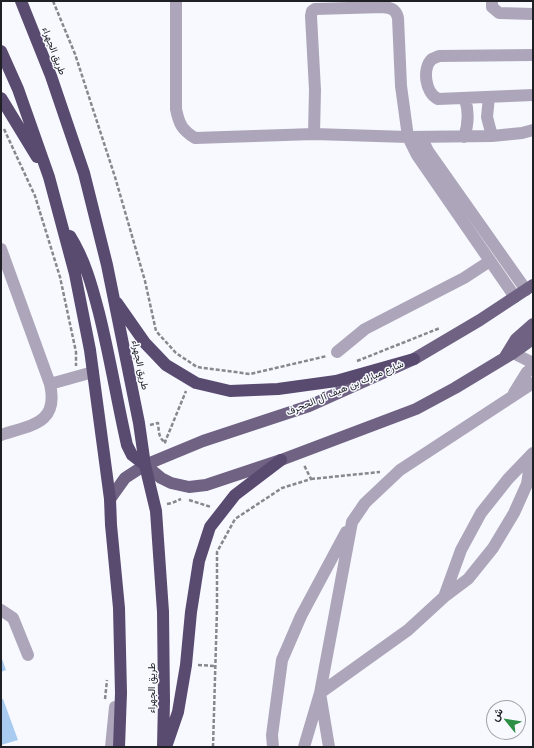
<!DOCTYPE html>
<meta charset="utf-8">
<style>
body{margin:0}
#map{position:relative;width:534px;height:748px;overflow:hidden;background:#f7f9ff;font-family:Mulish,Vazirmatn,sans-serif}
canvas{display:block}
.frame{position:absolute;inset:0;border:2px solid #1f2025;pointer-events:none}
.north{position:absolute;left:486px;top:700px;width:40px;height:40px;box-sizing:border-box;background:#f7f9ff;border:1px solid #a1a2a8;border-radius:50%;rotate:300deg;font-size:11px;font-weight:700;line-height:16px;text-align:center;color:#1f2025}
.north::after{content:'';display:block;margin:auto;width:14px;height:18px;background:#2c8f43;clip-path:polygon(50% 0,100% 100%,50% 72%,0 100%)}
</style>
<div id="map">
<canvas width="534" height="748"></canvas>
<div class="frame"></div>
<div class="north">ش</div>
</div>
<script>
const c = document.querySelector('canvas').getContext('2d');
c.lineJoin = 'round';
function paint(path, color) {
  c.fillStyle = color;
  c.fill(path, 'evenodd');
}
function stroke(path, color, width, dash) {
  c.strokeStyle = color;
  c.lineWidth = width;
  c.lineCap = dash ? 'butt' : 'round';
  c.setLineDash(dash || []);
  c.stroke(path);
}
function write(font, color, halo, rows, align = 'center') {
  c.font = font + ' Mulish,Vazirmatn,sans-serif';
  c.lineWidth = 3;
  c.setLineDash([]);
  c.textBaseline = 'middle';
  c.strokeStyle = halo;
  c.fillStyle = color;
  for (const [text, x, y, turn = 0] of rows) {
    c.save();
    c.translate(x, y);
    c.rotate((+turn || 0) * Math.PI / 180);
    c.textAlign = isNaN(turn) ? turn : align;
    if (halo) c.strokeText(text, 0, 0);
    c.fillText(text, 0, 0);
    c.restore();
  }
}
const building = new Path2D(`
 M1,656L6,670L1,672Z
 M1,699H3L18,740L1,745Z`);
const path = new Path2D(`
 M53,1L75,54L115,177L145,281L156,331L176,353L197,367L250,374L327,356
 M4,129L35,196L60,277L76,352V366
 M357,361L440,328
 M150,425L158,423C159,430 158,438 165,442
 M166,443L165,442L186,391
 M311,479L380,472
 M189,500L211,507
 M167,504L172,503L181,499
 M198,665L216,666
 M105,699L107,680
 M213,747L217,609V552L235,519L282,488L311,479L304,465`);
const minor = new Path2D(`
 M176,1V109C179,124 182,130 195,138L314,134L408,137L492,136L522,133L533,130
 M492,1V7L499,13L533,14
 M533,55L439,56L432,59C422,68 425,93 438,99L533,95
 M489,97L487,117L492,136
 M314,134L315,90L311,16L312,11L315,9L383,7C391,8 396,9 398,18L401,86L408,137L417,155L515,297
 M421,137L428,151L526,290
 M464,137C469,123 469,112 465,99
 M1,249L50,384C59,424 31,425 1,435
 M337,352L365,329L464,278L490,261
 M513,353L533,363
 M50,384L93,372
 M514,393L527,372L533,367
 M444,597L468,579L493,548L514,513L527,484L531,457
 M1,610L13,618L28,655
 M111,747L115,707
 M273,747L272,735L282,660L301,616L346,532
 M304,747L320,693L352,522L365,503L400,470L533,383
 M329,747L320,693L408,630L444,597L461,550L481,513L508,479L533,453`);
const major = new Path2D(`
 M505,357L516,339L533,324
 M145,465L161,478L171,483L189,487L206,485L281,460L416,409L455,388L513,353L533,339
 M110,499L125,478L145,465L203,441L309,406L414,359L480,320L533,285`);
const highway = new Path2D(`
 M21,1L51,76L84,173L107,265L139,423L145,465L156,511L163,612L164,701L163,747
 M1,51L18,89L49,177L75,274L90,350L110,499L111,525L119,608L121,693L119,747
 M1,98L37,157
 M70,236C85,260 92,286 99,313C110,357 117,401 127,445L132,455L145,465
 M117,303L145,343L166,365L196,383L230,391L278,389L336,381L414,359
 M167,744L178,712L186,665L191,612L199,561L210,527L235,495L281,460`);
const streetNames = [
 ["طريق الجهراء",54,51,69],
 ["طريق الجهراء",140,365,78],
 ["شارع مبارك بن هيف آل الحجرف",345,388,-23],
 ["طريق الجهراء",152,688,-90]
];
paint(building, '#a9cbf0');
stroke(path, '#86888d', 2.5, [4, 2]);
stroke(minor, '#ada6ba', 12);
stroke(major, '#6f6283', 12);
stroke(highway, '#594a70', 12);
write('10px', '#1f2025', '#f7f9ff', streetNames);
</script>
